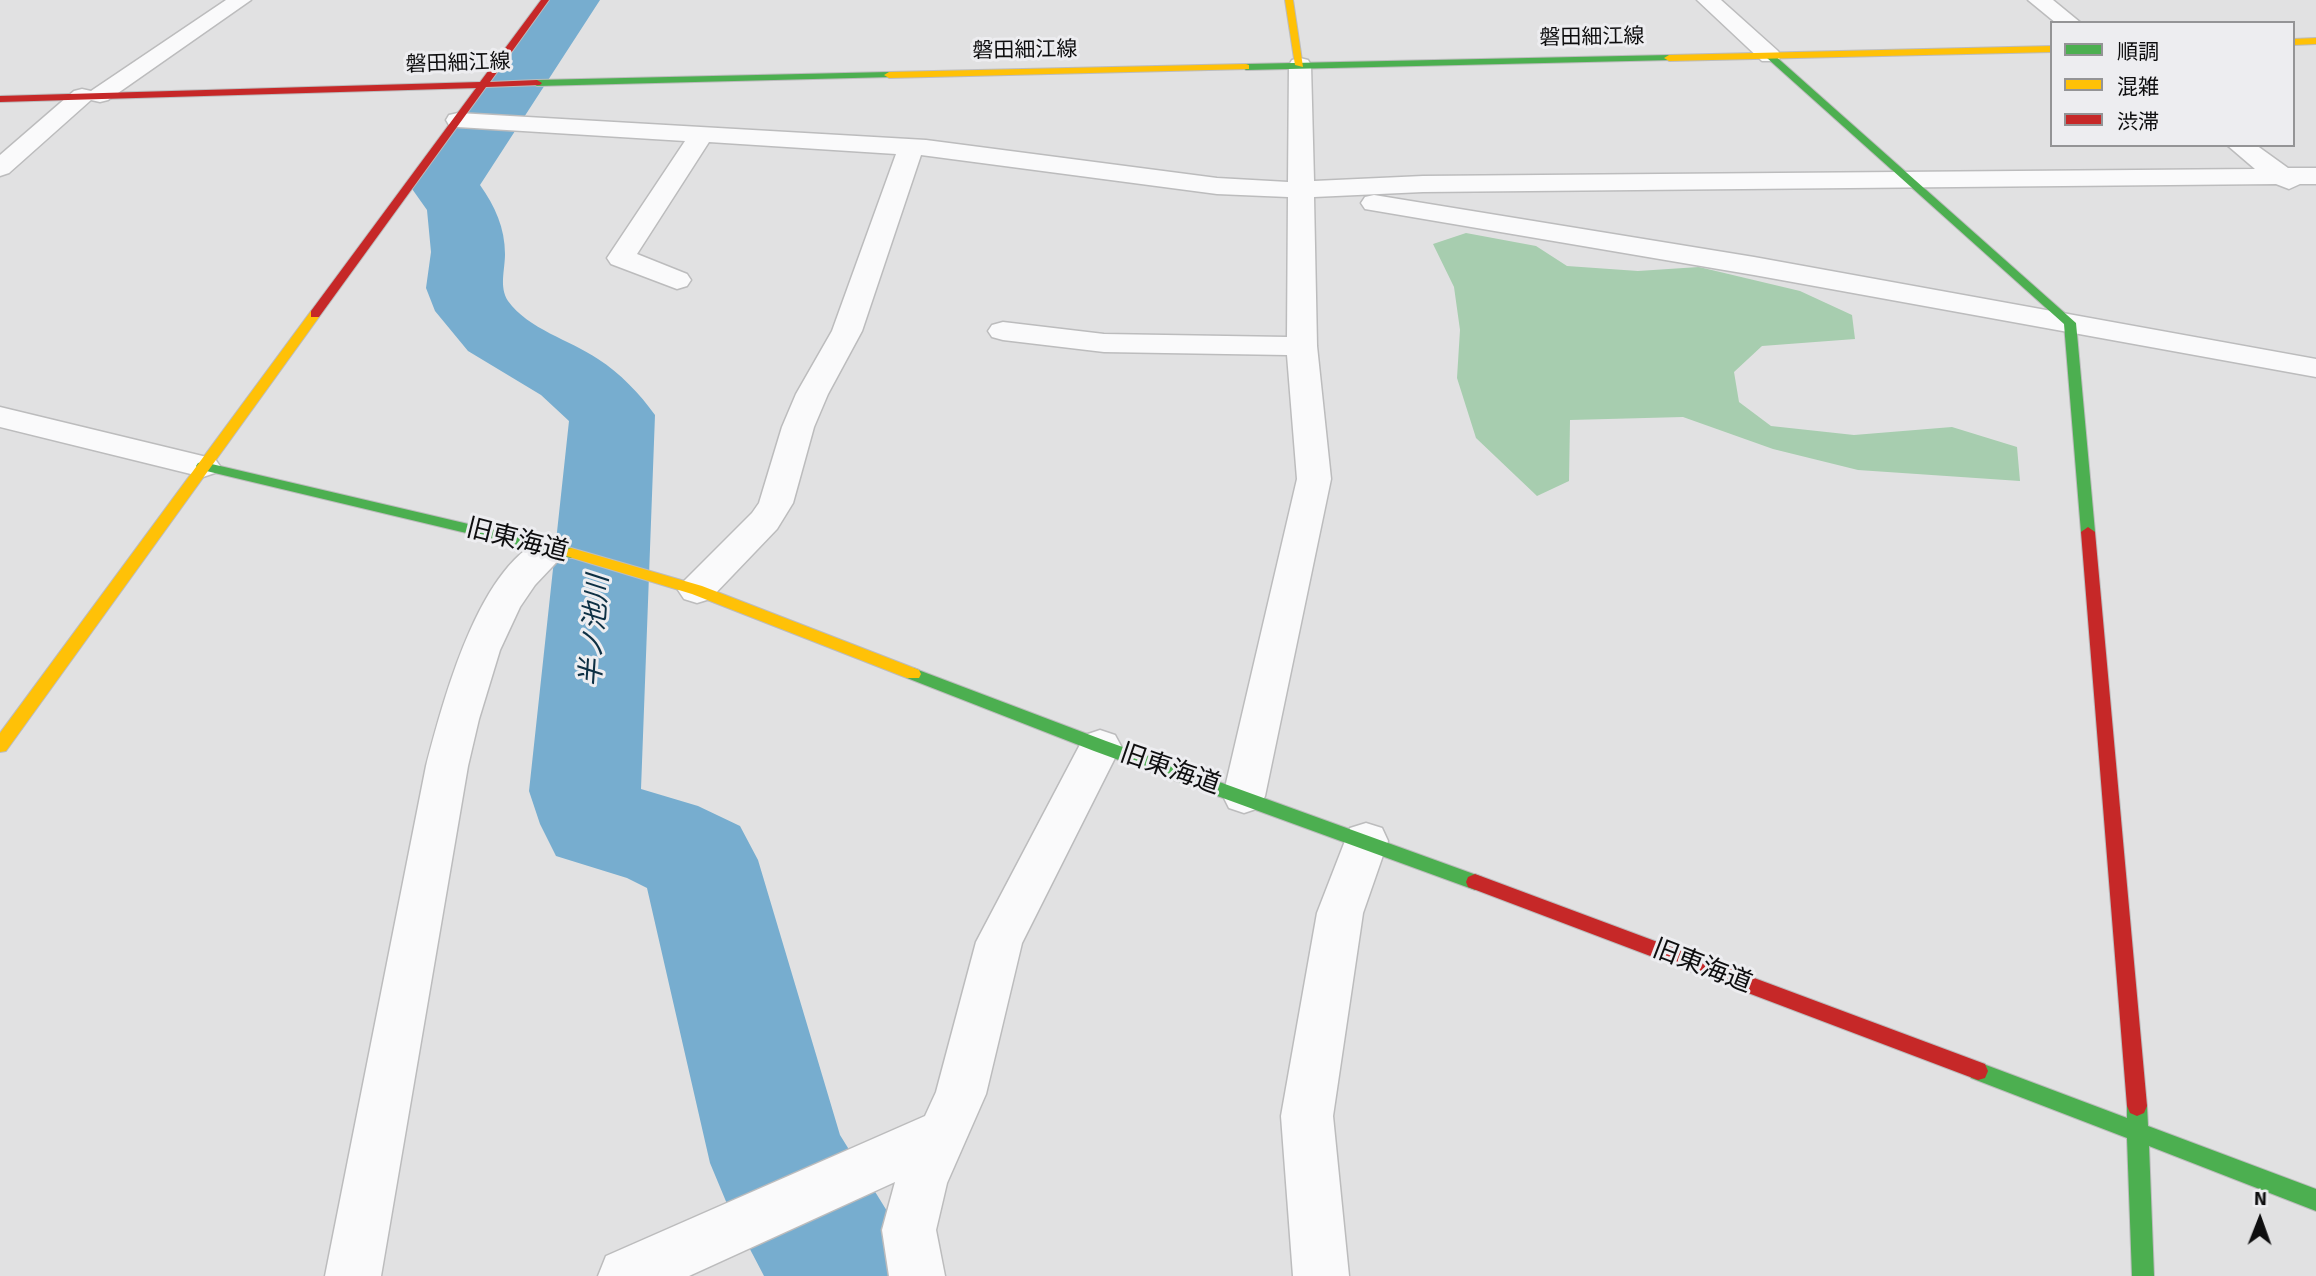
<!DOCTYPE html>
<meta charset="utf-8">
<style>
body{margin:0}
#map{position:relative;width:2316px;height:1276px;overflow:hidden;background:#e1e1e2;font-family:Signika,"Noto Sans JP",sans-serif}
canvas{display:block}
.legend{position:absolute;left:2050px;top:21px;width:245px;height:126px;box-sizing:border-box;background:#ededf0;border:2px solid #949496;margin:0;padding:9px 12px;list-style:none;font-size:21px;color:#0e0e0f}
.legend li{display:flex;align-items:center;gap:14px;height:35px}
.legend b{width:35px;border:2px solid #949496}
.north{position:absolute;left:2225px;top:1185px;width:70px;height:70px;-webkit-text-stroke:5px #ededf0;paint-order:stroke;rotate:1deg;font-size:19px;font-weight:700;line-height:28px;text-align:center;color:#0e0e0f}
.north::after{content:'';display:block;margin:auto;width:24px;height:32px;background:#0e0e0f;clip-path:polygon(50% 0,100% 100%,50% 72%,0 100%)}
</style>
<div id="map">
<canvas width="2316" height="1276"></canvas>
<ul class="legend">
<li><b style="height:9px;background:#4caf50"></b>順調</li>
<li><b style="height:9px;background:#ffc107"></b>混雑</li>
<li><b style="height:9px;background:#c62828"></b>渋滞</li>
</ul>
<div class="north">N</div>
</div>
<script>
const c = document.querySelector('canvas').getContext('2d');
c.lineJoin = 'round';
function paint(path, color) {
  c.fillStyle = color;
  c.fill(path, 'evenodd');
}
function stroke(path, color, width, dash) {
  c.strokeStyle = color;
  c.lineWidth = width;
  c.lineCap = dash ? 'butt' : 'round';
  c.setLineDash(dash || []);
  c.stroke(path);
}
function write(font, color, halo, rows, align = 'center') {
  c.font = font + ' Signika,"Noto Sans JP",sans-serif';
  c.lineWidth = 6;
  c.setLineDash([]);
  c.textBaseline = 'middle';
  c.strokeStyle = halo;
  c.fillStyle = color;
  for (const [text, x, y, turn = 0] of rows) {
    c.save();
    c.translate(x, y);
    c.rotate((+turn || 0) * Math.PI / 180);
    c.textAlign = isNaN(turn) ? turn : align;
    if (halo) c.strokeText(text, 0, 0);
    c.fillText(text, 0, 0);
    c.restore();
  }
}
const forest = new Path2D(`
 M1466,233L1536,246L1567,266L1638,271L1699,267L1800,291L1852,315L1855,339L1762,346L1734,372L1739,402L1771,426L1854,435L1952,427L2017,447L2020,481L1858,470L1773,449L1683,417L1570,420L1569,481L1537,496L1476,438L1457,378L1460,330L1454,287L1433,244Z`);
const river = new Path2D(`
 M544,0H600L480,185C495,206 505,228 505,254C505,270 499,287 508,301C528,329 570,340 598,359C620,373 640,394 655,415L641,789L698,806L740,826L758,860L840,1135L895,1224L917,1276H764L730,1211L710,1163L647,888L627,878L556,856L540,824L529,791L569,421L541,395L468,351L435,311L426,288L431,252L427,210L410,186Z`);
const street = new Path2D(`
 M226,0H251L108,100L100,102L91,100L9,173L0,176V155L74,91L82,89L91,91Z
 M1697,0H1721L1778,51L1781,56L1778,61H1762Z
 M2028,0H2053L2081,23H2056Z
 M1300,58L1308,60L1311,65L1314,181L1423,176L2255,169L2227,145H2256L2288,168H2316V184H2300L2289,189L2276,184L1423,192L1314,197L1317,346L1331,479L1265,796L1259,808L1244,813L1229,808L1223,796L1297,479L1287,355L1104,352L1003,340L992,337L988,331L992,325L1003,322L1104,334L1287,337L1288,197L1217,194L921,155L862,331L828,394L814,427L793,503L777,529L710,599L697,603L684,599L678,590L684,581L752,513L759,503L782,427L796,394L832,331L896,154L709,142L637,254L687,274L691,280L687,286L677,289L611,264L607,258L685,141L458,127L449,125L446,120L449,115L458,113L926,140L1217,178L1288,182L1289,65L1292,60Z
 M1374,195L1754,257L2316,359V377L1754,275L1365,209L1361,203L1365,197Z
 M0,407L215,459L220,466L215,473L203,477L0,427Z
 M552,536L565,540L570,548L535,585L520,607L500,650L479,719L468,766L381,1276H325L426,766C443,702 480,556 552,536Z
 M1100,730L1115,735L1121,746L1022,943L986,1094L947,1183L936,1230L945,1276H889L882,1230L895,1182L689,1276H598L606,1256L925,1116L936,1092L976,942L1085,735Z
 M1366,823L1382,828L1388,841L1363,913L1333,1116L1349,1276H1293L1281,1116L1317,913L1350,828Z`);
const fast = new Path2D(`
 M1767,54H1773L2076,323L2095,532L2093,535L2088,537L2081,532L2064,324L1767,58Z
 M1669,55L1674,58L1672,60L1246,70L1241,67L1246,64Z
 M889,72L894,75L892,77L537,86L532,83L537,80Z
 M203,462L571,548L578,553L571,558L198,469L196,466L198,463Z
 M913,668L1106,741L1482,877L1484,882L1482,887L1475,890L1094,751L907,678L905,674Z
 M1978,1062L2127,1118V1106L2130,1099L2137,1096L2144,1099L2147,1106L2148,1126L2316,1189V1211L2149,1146L2154,1276H2132L2127,1138L1971,1078L1968,1071L1971,1064Z`);
const slow = new Path2D(`
 M1285,0H1293L1303,67L1295,65Z
 M2316,38V44L2293,45V39Z
 M2052,46V52L1669,61L1664,58L1669,55Z
 M1246,64L1249,65V69L889,78L884,75L889,72Z
 M315,310L319,311V317L6,751L0,752V733L311,311Z
 M571,548L702,586L919,670L921,674L919,678H907L692,594L566,556L564,553L566,550Z`);
const jam = new Path2D(`
 M541,0H549L490,82L537,80L542,83L540,85L486,87L319,317H311V311L476,88L0,102V96L480,82Z
 M2088,527L2095,532L2147,1106L2144,1113L2137,1116L2130,1113L2127,1106L2081,532Z
 M1475,874L1985,1064L1988,1071L1985,1078L1978,1080L1468,887L1466,882L1468,877Z`);
const farStreetnames = [
 ["磐田細江線",1592,38,-1],
 ["磐田細江線",1025,51,-1],
 ["磐田細江線",458,64,-2]
];
const streetNames = [
 ["旧東海道",517,541,14],
 ["旧東海道",1170,770,19],
 ["旧東海道",1702,967,21]
];
const waterNames = [
 ["半ノ池川",596,631,-86]
];
paint(forest, '#a7cdaf');
paint(river, '#77adcf');
stroke(street, '#bcbcbd', 3);
stroke(fast, '#bcbcbd', 2);
stroke(slow, '#bcbcbd', 2);
stroke(jam, '#bcbcbd', 2);
paint(street, '#fafafb');
paint(fast, '#4caf50');
paint(slow, '#ffc107');
paint(jam, '#c62828');
write('21px', '#0e0e0f', '#ededf0', farStreetnames);
write('26px', '#0e0e0f', '#ededf0', streetNames);
write('italic 28px', '#0d3044', '#ededf0', waterNames);
</script>
